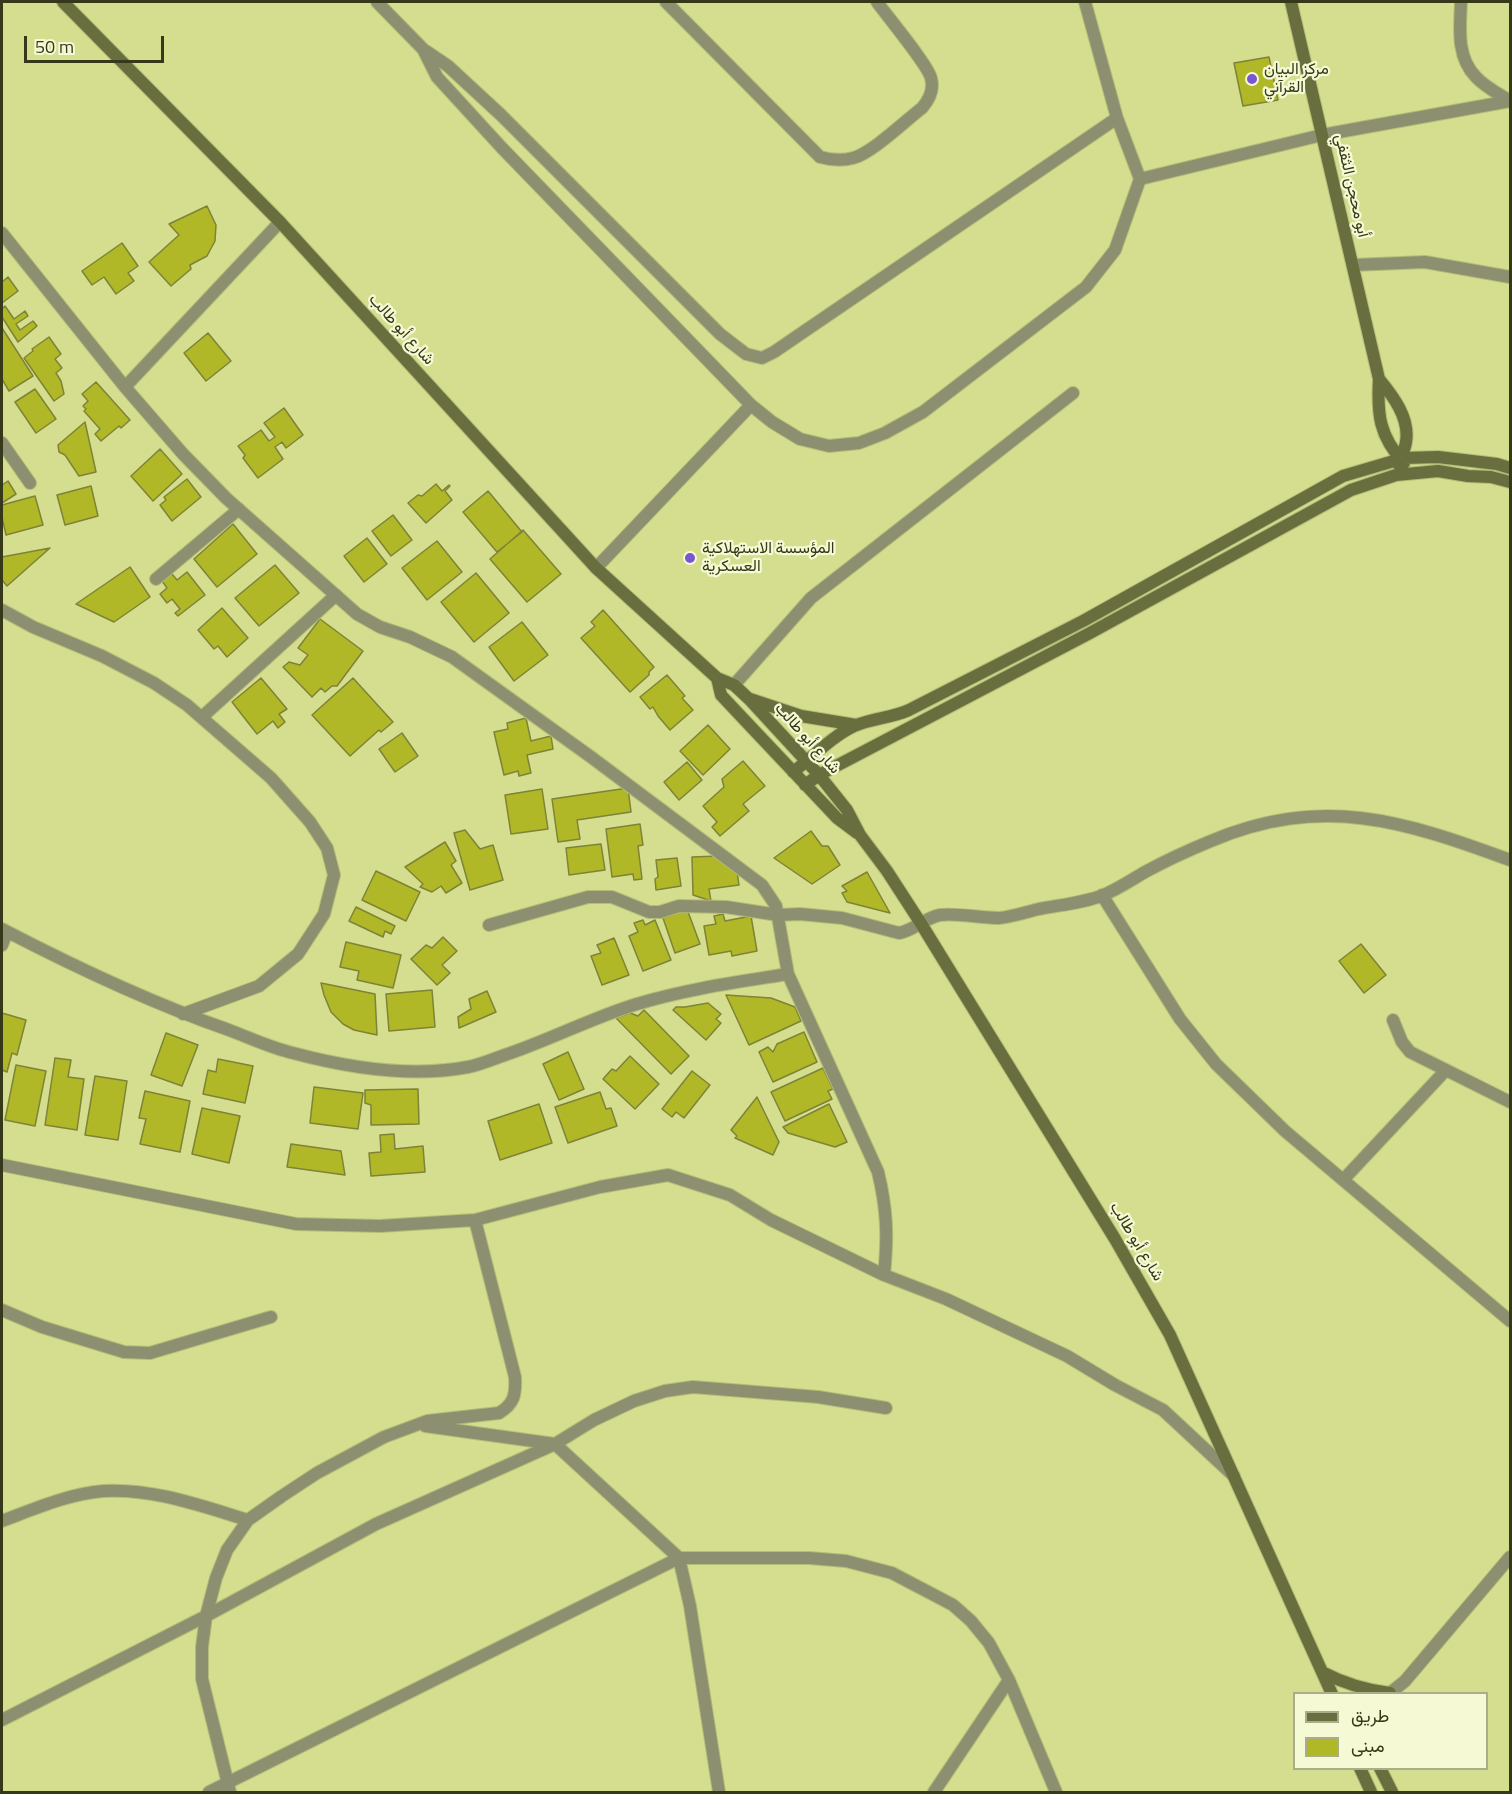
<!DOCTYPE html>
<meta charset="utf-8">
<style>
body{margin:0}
#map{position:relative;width:1512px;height:1794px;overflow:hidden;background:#d5dd8f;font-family:"Titillium Web",Vazirmatn,sans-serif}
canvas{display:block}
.frame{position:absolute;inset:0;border:3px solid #363919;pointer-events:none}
.legend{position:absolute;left:1293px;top:1692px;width:195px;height:78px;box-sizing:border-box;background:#f6fad4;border:2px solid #a9ad89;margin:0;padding:8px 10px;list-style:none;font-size:18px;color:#363919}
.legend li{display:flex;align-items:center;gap:12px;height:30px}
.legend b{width:30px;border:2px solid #a9ad89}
.scale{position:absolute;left:24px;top:36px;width:140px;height:27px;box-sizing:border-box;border:3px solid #363919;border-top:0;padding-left:8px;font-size:18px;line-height:21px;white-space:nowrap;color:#363919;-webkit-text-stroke:4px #f6fad4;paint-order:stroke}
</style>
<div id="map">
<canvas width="1512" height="1794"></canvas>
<div class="frame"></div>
<ul class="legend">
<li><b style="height:8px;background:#696e3f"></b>طريق</li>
<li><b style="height:16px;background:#b0b827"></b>مبنى</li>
</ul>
<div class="scale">50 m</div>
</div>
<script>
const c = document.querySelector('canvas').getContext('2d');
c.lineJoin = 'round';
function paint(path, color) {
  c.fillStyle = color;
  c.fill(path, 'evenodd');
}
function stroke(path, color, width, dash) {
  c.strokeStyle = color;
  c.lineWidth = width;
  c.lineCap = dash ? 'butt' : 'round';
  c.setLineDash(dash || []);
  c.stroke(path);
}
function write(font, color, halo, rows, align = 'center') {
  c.font = font + ' "Titillium Web",Vazirmatn,sans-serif';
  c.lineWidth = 4.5;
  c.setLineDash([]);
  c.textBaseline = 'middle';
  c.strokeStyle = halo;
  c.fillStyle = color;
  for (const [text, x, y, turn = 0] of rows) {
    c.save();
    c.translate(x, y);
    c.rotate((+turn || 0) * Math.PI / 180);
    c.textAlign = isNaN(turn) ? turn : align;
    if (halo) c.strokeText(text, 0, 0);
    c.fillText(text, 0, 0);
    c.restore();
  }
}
const building = new Path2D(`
 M1269,57L1278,100L1243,106L1234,63Z
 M207,206L216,225L215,241L207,256L190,265L191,269L171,286L149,262L179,235L169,224Z
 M122,243L138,266L128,273L134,281L116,294L104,277L92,285L82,271Z
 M8,277L18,291L2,303V282Z
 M5,306L14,319L25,311L28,316L16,324L20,330L33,321L37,326L18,342L2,317V309Z
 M2,328L33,376L9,391L2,379Z
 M208,333L231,361L206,381L184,353Z
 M49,337L61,354L55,359L62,368L56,373L61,381L64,394L54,401L24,358L33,351L32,349Z
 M96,382L130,420L121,428L119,426L101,441L95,434L100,429L84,411L86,409L83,406L88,401L82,394Z
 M35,389L56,419L36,433L15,402Z
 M284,408L303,435L286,448L282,442L275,447L283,459L258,478L243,458L245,455L238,446L261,430L269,441L275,437L264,423Z
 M85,422L96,472L79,476L65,455L59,452L58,445Z
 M160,449L182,474L153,501L131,476Z
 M187,479L201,497L172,521L160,505L166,500L164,497Z
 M8,481L16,494L2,503V485Z
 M436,484L442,491L449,485L450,486L445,491L452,500L426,523L408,503L418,495L422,496Z
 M91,486L98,516L65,525L57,495Z
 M488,491L522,532L497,552L463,512Z
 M35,496L43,525L6,535L2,517V505Z
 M393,515L412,540L391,556L372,531Z
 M233,524L257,554L217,587L194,559Z
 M523,530L561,574L527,602L490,559Z
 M367,538L387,564L364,582L344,556Z
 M437,541L462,572L427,600L402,568Z
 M50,548L7,586L2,580V557Z
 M275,565L299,593L259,626L235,598Z
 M130,567L150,597L114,622L76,604Z
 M187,572L205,595L178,616L175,613L180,609L172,599L167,603L160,594L167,588L162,581L172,574L177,580Z
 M476,573L509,613L474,642L441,602Z
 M222,608L248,638L227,657L218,646L214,649L198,630Z
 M603,610L654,667L649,672V675L630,692L581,638L595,626L591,622Z
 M320,619L363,651L337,686H332L325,692L321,688L312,697L283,667L289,662L300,665L308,655L298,648Z
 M522,622L548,655L514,681L489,647Z
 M667,675L685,696L682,698L693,710L670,730L658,716L653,707L650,709L640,697Z
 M261,678L287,709L279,714L285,722L278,728L273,721L257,734L232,702Z
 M353,678L393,722L381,732L379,730L350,756L312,715Z
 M526,718L531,741L551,736L553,749L527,755L531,773L519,776L518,771L504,775L494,732L508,729L507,723Z
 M708,725L730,749L703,775L680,751Z
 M402,733L418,756L395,772L379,749Z
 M743,761L765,786L743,804L749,811L720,836L712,827L717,822L703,806L724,787L722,779Z
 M687,762L702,780L679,800L664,782Z
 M628,788L631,812L577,820L580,839L558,842L552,799Z
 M542,789L548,829L511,834L505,795Z
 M640,824L643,845L638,846L642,879L634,880L633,874L612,877L606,829Z
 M465,830L480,849L493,845L503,880L470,890L454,833Z
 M811,831L822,846H828L840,865L812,884L774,858Z
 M445,842L456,861L451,865L462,883L446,893L441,886L432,892L420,887L423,884L405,867Z
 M601,844L605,870L569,875L566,848Z
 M719,856L737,871L739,885L709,889L711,901L693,895L692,857Z
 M677,858L681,886L656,890L655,879L658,877L656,860Z
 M376,871L420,892L406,921L362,900Z
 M867,872L890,913L847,902L842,893L847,891L842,886Z
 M356,907L395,926L391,934L385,931L383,937L349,921Z
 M687,909L700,944L675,953L663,918Z
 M723,914L725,921L751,916L757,951L732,956L731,951L709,955L704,926L716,924L714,916Z
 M643,920L645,925L655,920L671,960L643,971L629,936L638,932L634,923Z
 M443,937L457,951L442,965L450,973L437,985L411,959L426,945L432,948Z
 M614,938L629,975L602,985L591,956L601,953L597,945Z
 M346,942L401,955L393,988L357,980L359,971L340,967Z
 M1361,944L1386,975L1364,993L1339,961Z
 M321,983L375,994L377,1035L354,1030L343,1024L331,1012L324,995Z
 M432,990L435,1027L389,1031L386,994Z
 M487,991L496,1012L459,1028L458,1017L471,1009L469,999Z
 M726,995L771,998L795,1007L801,1021L749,1045Z
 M708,1003L721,1014L716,1019L721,1023L706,1040L673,1010L676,1007H685Z
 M644,1010L689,1056L671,1074L616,1018L630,1013L638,1016Z
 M2,1013L26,1020L17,1055L12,1053L7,1072L2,1070Z
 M804,1032L817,1062L773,1082L759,1052L768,1047L773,1052L777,1044Z
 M166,1033L198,1045L182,1086L151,1075Z
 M568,1052L584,1089L559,1100L543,1064Z
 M630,1056L659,1084L635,1109L603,1079L612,1069L616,1071Z
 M55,1058L71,1060L68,1077L84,1079L77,1130L45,1125Z
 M218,1059L253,1066L245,1103L203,1094L208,1070L216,1072Z
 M16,1065L46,1071L35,1126L5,1120Z
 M823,1068L833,1089L828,1091L832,1099L785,1121L771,1092Z
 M692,1071L710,1085L684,1118L676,1112L672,1117L662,1109Z
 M95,1076L127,1081L118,1140L85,1135Z
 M314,1087L363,1093L358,1129L310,1123Z
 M418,1089L419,1124L371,1125V1105L365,1103V1090Z
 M145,1091L190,1101L180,1152L140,1144L146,1119L139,1118Z
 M600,1092L606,1109L611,1108L617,1126L568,1143L555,1107Z
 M757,1097L779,1142L773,1155L735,1138L737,1136L731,1130Z
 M539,1104L552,1143L500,1160L488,1121Z
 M829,1104L847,1142L835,1147L788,1133L783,1127Z
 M202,1108L240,1116L229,1163L192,1154Z
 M394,1134L395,1149L423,1146L425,1172L371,1176L369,1153L381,1152L380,1135Z
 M291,1144L341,1151L345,1175L287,1167Z`);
const street = new Path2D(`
 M377,2L423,49L437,77L502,148L751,405L772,422L800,439L829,446L859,443L885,433L923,412L1086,287L1115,250L1140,179L1117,118L1085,2
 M666,2L820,157C831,160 842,161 853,158C872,153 905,121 922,108C929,100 934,89 931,78C928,65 887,16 877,2
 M1461,2C1460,27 1456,57 1476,77C1485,87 1499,94 1510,101
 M426,51L448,66L501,115L720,334L746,354L762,358L774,352L1117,118
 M1140,179L1322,135L1510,101
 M2,233L125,387L183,454L226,498L357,614L380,627L410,637L452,657L591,757L762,885L776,906L788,974L878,1172C887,1209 888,1237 884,1275
 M1353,265L1425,262L1510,277
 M125,387L280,222
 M2,443L30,483
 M596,568L751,405
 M156,579L239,509
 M2,610L33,627L102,656L154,683L187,705L271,778L310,822L327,848L334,875L324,914L298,954L259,986L183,1014
 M734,685L811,598L1073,393
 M202,717L336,595
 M1102,895L1180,1019L1216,1064L1285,1131L1510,1321
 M489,925L588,897H612L649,912H660L679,906L726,907L778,915L800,914L842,918L899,933C915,930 924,918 940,915C959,913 980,918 999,918C1012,917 1026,912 1039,909C1060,905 1082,903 1101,896C1117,890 1131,880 1145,872C1167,860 1189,850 1211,841C1322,794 1404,821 1510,860
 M2,929C75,967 151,1003 229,1030C250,1038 271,1048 293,1053C349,1068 410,1078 468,1067C479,1065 491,1060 502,1056C548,1041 591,1018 637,1004C686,989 738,982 788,974
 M2,945L7,932
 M1393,1020L1402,1042L1410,1052L1510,1102
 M2,1165L296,1224L380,1226L475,1220L600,1187L668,1175L730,1195L771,1220L884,1275L946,1299L1067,1356L1115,1385L1163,1410L1234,1476
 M1343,1180L1446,1070
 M2,1310L42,1327L124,1352L150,1353L271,1317
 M425,1426L555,1444L679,1558L690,1606L719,1792
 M2,1521C34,1509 68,1494 103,1491C153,1488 201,1506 248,1520
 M1389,1694L1405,1681L1510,1557
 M2,1720L206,1616L376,1524L555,1444L594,1420L634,1401L665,1391L693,1387L818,1397L886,1408
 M209,1792L679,1558H809L846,1561L892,1573L953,1605L971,1621L989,1643L1009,1680L1056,1792
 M230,1792L202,1679V1647L206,1616L216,1578L227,1550L248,1520L282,1496L317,1473L384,1437L427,1421L499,1413C514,1404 516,1395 515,1377L475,1220
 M934,1792L1009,1680`);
const secondary = new Path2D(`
 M63,2L280,222L596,568L717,678L734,685L749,699L819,775L847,810L860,835L887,871L920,922L1115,1239L1170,1335L1332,1694
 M1291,2L1379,379C1377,414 1379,436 1404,463
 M1379,379C1393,396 1410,418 1406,442C1405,450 1401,457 1398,464
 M717,678L721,695L736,711L837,818L857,833
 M750,699L801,716L856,725
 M793,772C813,757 831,737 854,726C872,718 892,718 909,710L1083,621L1343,476L1404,458L1438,457L1497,464L1510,468
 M805,785L819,775L1090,633L1351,490L1396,475L1438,471L1468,476L1491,477L1510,482
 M1322,1672C1345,1684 1365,1690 1390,1693
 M1360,1768L1371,1792
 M1380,1768L1392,1792`);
const markers = [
 [1252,79,6,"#7a56d0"],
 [690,558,6,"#7a56d0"]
];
const poiNames = [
 ["مركز البيان",1264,70],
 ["القرآني",1264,88],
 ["المؤسسة الاستهلاكية",702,549],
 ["العسكرية",702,567]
];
const streetNames = [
 ["أبو محجن الثقفي",1351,186,77],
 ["شارع أبو طالب",401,330,48],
 ["شارع أبو طالب",807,739,48],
 ["شارع أبو طالب",1136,1242,59]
];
paint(building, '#b0b827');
stroke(building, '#7d8337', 1.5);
stroke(street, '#b5bc77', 14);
stroke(secondary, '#b5bc77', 14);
stroke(street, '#8c9070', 12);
stroke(secondary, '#696e3f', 12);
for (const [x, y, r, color] of markers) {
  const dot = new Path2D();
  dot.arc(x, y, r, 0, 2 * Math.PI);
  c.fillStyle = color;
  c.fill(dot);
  stroke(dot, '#f6fad4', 2);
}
write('16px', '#363919', '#f6fad4', poiNames, 'left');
write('16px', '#363919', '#f6fad4', streetNames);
</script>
